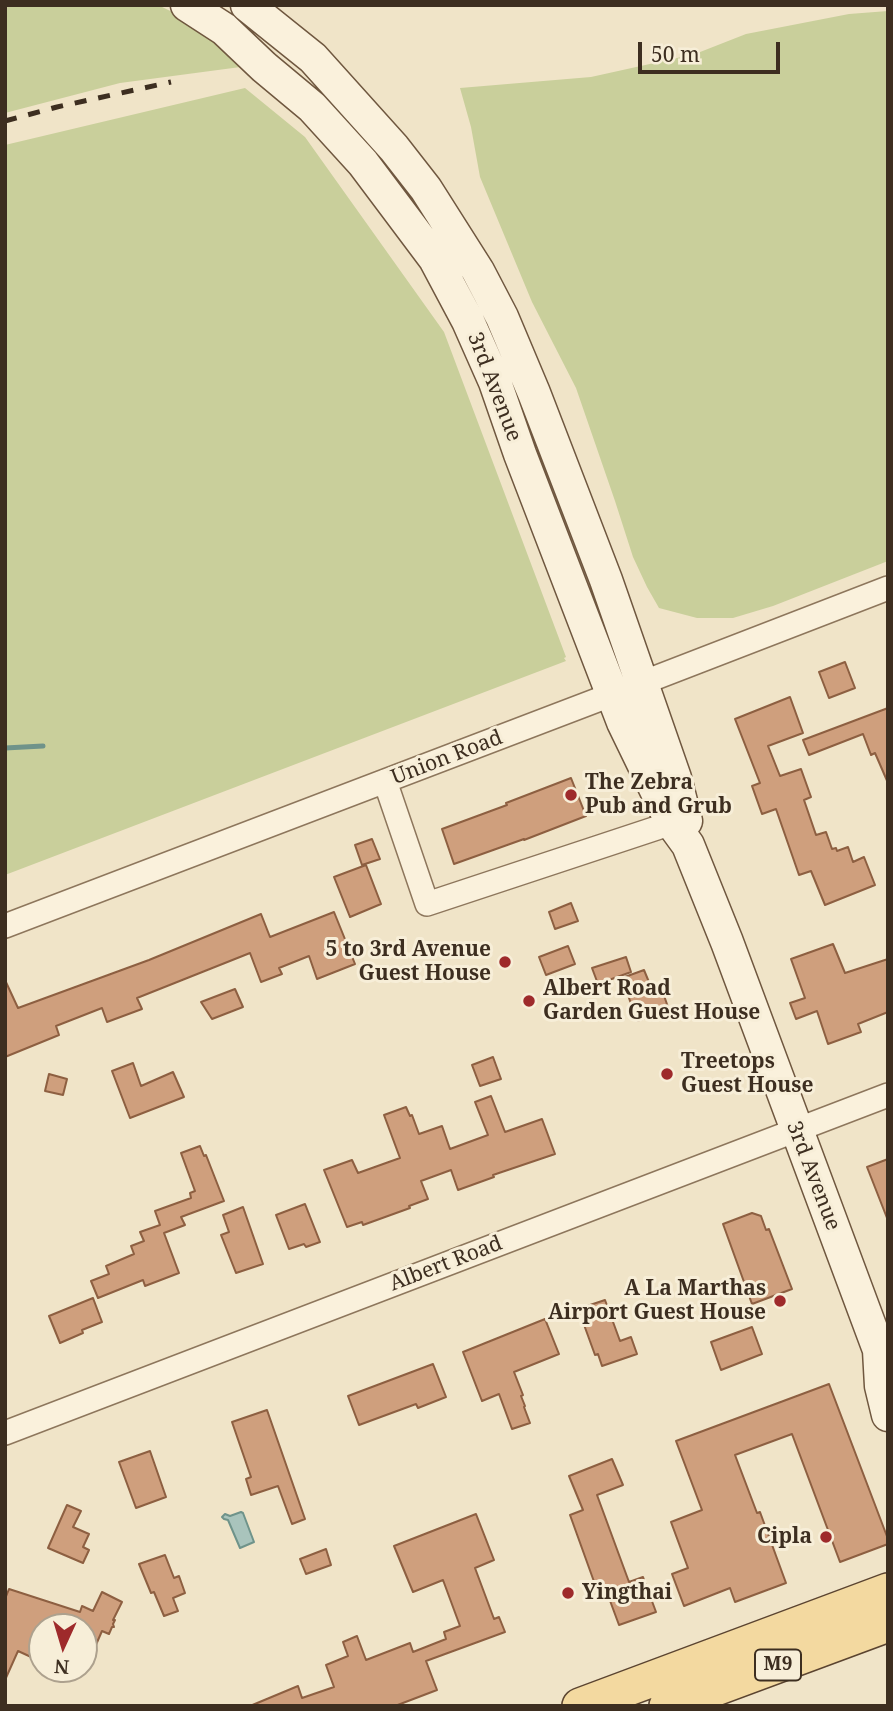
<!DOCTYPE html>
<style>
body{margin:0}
#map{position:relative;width:893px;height:1711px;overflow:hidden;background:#f0e4c8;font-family:"Noto Serif",serif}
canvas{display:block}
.frame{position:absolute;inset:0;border:7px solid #3d2e20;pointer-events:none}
.north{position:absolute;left:28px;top:1613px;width:70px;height:70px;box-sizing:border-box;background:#f7eed8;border:2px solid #ada18e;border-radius:50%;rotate:184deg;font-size:19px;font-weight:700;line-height:28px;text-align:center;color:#3d2e20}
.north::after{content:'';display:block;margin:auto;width:24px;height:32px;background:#9e2a2b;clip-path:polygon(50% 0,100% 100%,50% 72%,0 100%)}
.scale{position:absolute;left:638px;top:42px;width:142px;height:32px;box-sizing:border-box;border:4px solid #3d2e20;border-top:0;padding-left:9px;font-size:21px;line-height:24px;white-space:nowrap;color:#3d2e20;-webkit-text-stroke:5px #f7eed8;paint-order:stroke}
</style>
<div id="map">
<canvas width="893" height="1711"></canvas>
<div class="frame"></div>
<div class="north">N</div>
<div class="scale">50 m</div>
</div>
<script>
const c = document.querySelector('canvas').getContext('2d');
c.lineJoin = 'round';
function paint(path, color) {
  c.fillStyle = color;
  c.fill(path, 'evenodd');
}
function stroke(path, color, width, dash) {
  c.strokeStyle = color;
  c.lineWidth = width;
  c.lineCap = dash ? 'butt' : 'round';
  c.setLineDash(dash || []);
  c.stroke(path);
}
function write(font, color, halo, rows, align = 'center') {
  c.font = font + ' "Noto Serif",serif';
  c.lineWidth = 6;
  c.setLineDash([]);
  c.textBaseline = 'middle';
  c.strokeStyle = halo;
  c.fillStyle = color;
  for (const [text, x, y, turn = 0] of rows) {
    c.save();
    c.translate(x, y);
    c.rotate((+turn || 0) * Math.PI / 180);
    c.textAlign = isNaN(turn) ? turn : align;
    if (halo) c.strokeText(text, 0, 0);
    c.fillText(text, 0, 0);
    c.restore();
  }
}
const green = new Path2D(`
 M5,5H158L197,24L248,66L120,83L5,113Z
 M888,11V561L773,606L733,618H697L659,608L647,587L633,557L615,501L576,388L532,302L480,177L471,127L460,88L591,77L695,54L746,34L849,14Z
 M245,88L305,137L444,332L566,657L564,658L566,661L5,875V145Z`);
const water = new Path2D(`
 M241,1512L243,1513L254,1542L240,1548L228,1520L224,1519L222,1517L225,1514L230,1516Z`);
const stream = new Path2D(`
 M5,748L43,746`);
const building = new Path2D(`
 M845,662L855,688L829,698L819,672Z
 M790,697L803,733L768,746L780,776L801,769L811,797L804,800L816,835L826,832L832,849L836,848L837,851L848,847L853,862L864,857L875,885L825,905L811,871L799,875L776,809L762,814L752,786L760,783L735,719Z
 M888,708V783L875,753L871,755L863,734L809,755L803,740Z
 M571,778L586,816L524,840V839L454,864L442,829L507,805L506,803Z
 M372,839L380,859L362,865L355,845Z
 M366,865L381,904L350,917L334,877Z
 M571,903L578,921L555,929L549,912Z
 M334,912L355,964L317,979L309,956L279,968L282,974L261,982L250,953L137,998L142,1009L107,1022L102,1008L56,1026L59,1035L5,1057V980L18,1008L149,960L261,914L270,937Z
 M833,944L845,973L888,959V1012L858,1024L861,1032L828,1044L817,1011L796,1019L790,1003L805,998L791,959Z
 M568,946L575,964L546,975L539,957Z
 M626,957L631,972L598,984L592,968Z
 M644,970L651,987L660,984L669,1010L637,1021L622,978Z
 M235,989L243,1007L212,1019L201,1002Z
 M493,1057L501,1079L480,1086L472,1065Z
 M133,1063L141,1086L173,1072L184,1097L130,1118L112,1071Z
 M49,1074L67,1079L63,1095L45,1091Z
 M491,1096L505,1132L542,1119L555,1154L493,1175L494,1177L458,1190L451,1170L421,1181L428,1199L409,1206L410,1208L363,1225L362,1222L347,1227L324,1170L352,1160L358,1173L400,1158L384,1115L406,1107L410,1116L412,1115L419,1134L442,1126L450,1149L488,1135L475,1102Z
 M200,1146L204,1156L206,1155L224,1201L181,1217L185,1225L164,1233L179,1273L145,1286L143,1280L98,1298L91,1281L109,1274L106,1266L134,1254L131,1246L144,1241L140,1232L160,1225L155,1211L191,1198L190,1193L195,1191L181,1153Z
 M888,1159V1218H887L867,1167Z
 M305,1204L320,1242L306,1247L304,1244L289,1249L276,1215Z
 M243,1207L263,1264L236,1273L221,1235L229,1232L223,1215Z
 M752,1213L761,1216L766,1230L769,1229L792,1289L752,1304L723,1224Z
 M93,1298L102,1322L82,1330L83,1333L60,1343L49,1316Z
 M605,1300L620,1341L631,1337L637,1354L602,1366L598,1354L595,1355L583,1322L586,1321L581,1308Z
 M545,1319L559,1354L514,1372L523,1395L521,1396L525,1406L524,1407L530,1423L512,1429L499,1394L482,1401L463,1352Z
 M752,1327L762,1354L721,1370L711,1342Z
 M433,1364L446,1397L418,1408L416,1404L359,1425L348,1396Z
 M829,1384L888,1539V1544L840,1562L792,1434L735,1455L757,1513L760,1512L786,1583L735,1602L730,1588L684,1606L672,1574L688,1568L671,1522L702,1510L676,1441Z
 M267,1410L305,1519L292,1524L278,1486L251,1495L246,1479L251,1477L232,1422Z
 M150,1451L166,1497L136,1508L119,1462Z
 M612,1459L623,1485L597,1495L629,1582L643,1577L656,1612L619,1625L609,1598L601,1601L570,1515L583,1510L569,1476Z
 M67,1505L81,1511L73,1527L89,1534L83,1547L89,1550L83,1563L48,1548Z
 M476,1514L494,1560L475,1568L494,1619L499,1617L505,1632L426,1661L437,1690L395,1706H250L298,1686L302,1698L334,1687L326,1665L348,1656L343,1642L357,1636L366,1660L410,1643L413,1652L446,1639L444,1632L460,1626L443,1580L413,1592L394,1546Z
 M326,1549L331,1565L306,1574L300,1559Z
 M165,1555L174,1578L179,1576L185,1593L173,1598L178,1611L164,1616L154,1592L151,1593L139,1564Z
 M9,1589L80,1612L82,1606L93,1611L102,1592L122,1602L113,1620H115L113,1624L114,1627H112L109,1634L102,1631L95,1647L84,1642V1627H51L42,1624V1662L18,1651L5,1680V1599Z`);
const street = new Path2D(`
 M385,781L427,904L672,823
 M5,926L642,683L888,588
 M5,1433L888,1095`);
const secondary = new Path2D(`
 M187,5L224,29L264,67L312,107L363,163L435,259L468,321L495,382L520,454L623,722L672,823L688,845L727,942L879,1350L881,1386L888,1415
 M247,5L313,58L394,148L426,189L478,271L502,317L534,393L606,580L675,778L686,821`);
const primary = new Path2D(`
 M580,1706L888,1591
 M667,1706L888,1624`);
const rail = new Path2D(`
 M5,121L57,107L171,82`);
const markers = [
 [571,795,7,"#9e2a2b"],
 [505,962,7,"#9e2a2b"],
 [529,1001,7,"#9e2a2b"],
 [667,1074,7,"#9e2a2b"],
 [780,1301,7,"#9e2a2b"],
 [826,1537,7,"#9e2a2b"],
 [568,1593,7,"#9e2a2b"]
];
const shields = [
 [778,1665,46]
];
const shieldNames = [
 ["M9",778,1665]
];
const streetNames = [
 ["3rd Avenue",494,387,69],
 ["Union Road",447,758,-21],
 ["3rd Avenue",813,1176,69],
 ["Albert Road",446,1264,-21]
];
const poiNames = [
 ["The Zebra",585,783],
 ["Pub and Grub",585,807],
 ["5 to 3rd Avenue",491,950,"right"],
 ["Guest House",491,974,"right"],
 ["Albert Road",543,989],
 ["Garden Guest House",543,1013],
 ["Treetops",681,1062],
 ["Guest House",681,1086],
 ["A La Marthas",766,1289,"right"],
 ["Airport Guest House",766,1313,"right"],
 ["Cipla",812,1537,"right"],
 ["Yingthai",582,1593]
];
paint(green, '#c9cf9b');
paint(water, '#a9c4bc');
stroke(water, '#6f938a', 2);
stroke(stream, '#6f938a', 5);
paint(building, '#cf9f7d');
stroke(building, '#8d5f41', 2);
stroke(street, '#8d765c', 26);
stroke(secondary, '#6f573f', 35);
stroke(primary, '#5b4430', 38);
stroke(street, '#faf1dc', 23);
stroke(secondary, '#faf1dc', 32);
stroke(primary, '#f3d9a0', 35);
stroke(rail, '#3d2e20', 5, [12, 12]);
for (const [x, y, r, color] of markers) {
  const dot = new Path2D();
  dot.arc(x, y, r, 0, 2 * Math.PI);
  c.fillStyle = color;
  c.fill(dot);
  stroke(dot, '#f7eed8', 2.5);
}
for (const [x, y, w] of shields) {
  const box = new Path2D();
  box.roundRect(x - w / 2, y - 15.5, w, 31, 5);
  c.fillStyle = '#f7eed8';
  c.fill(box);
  stroke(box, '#3d2e20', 2);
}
write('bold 19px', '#3d2e20', null, shieldNames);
write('21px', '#3d2e20', '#f7eed8', streetNames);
write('bold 21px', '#3d2e20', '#f7eed8', poiNames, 'left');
</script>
